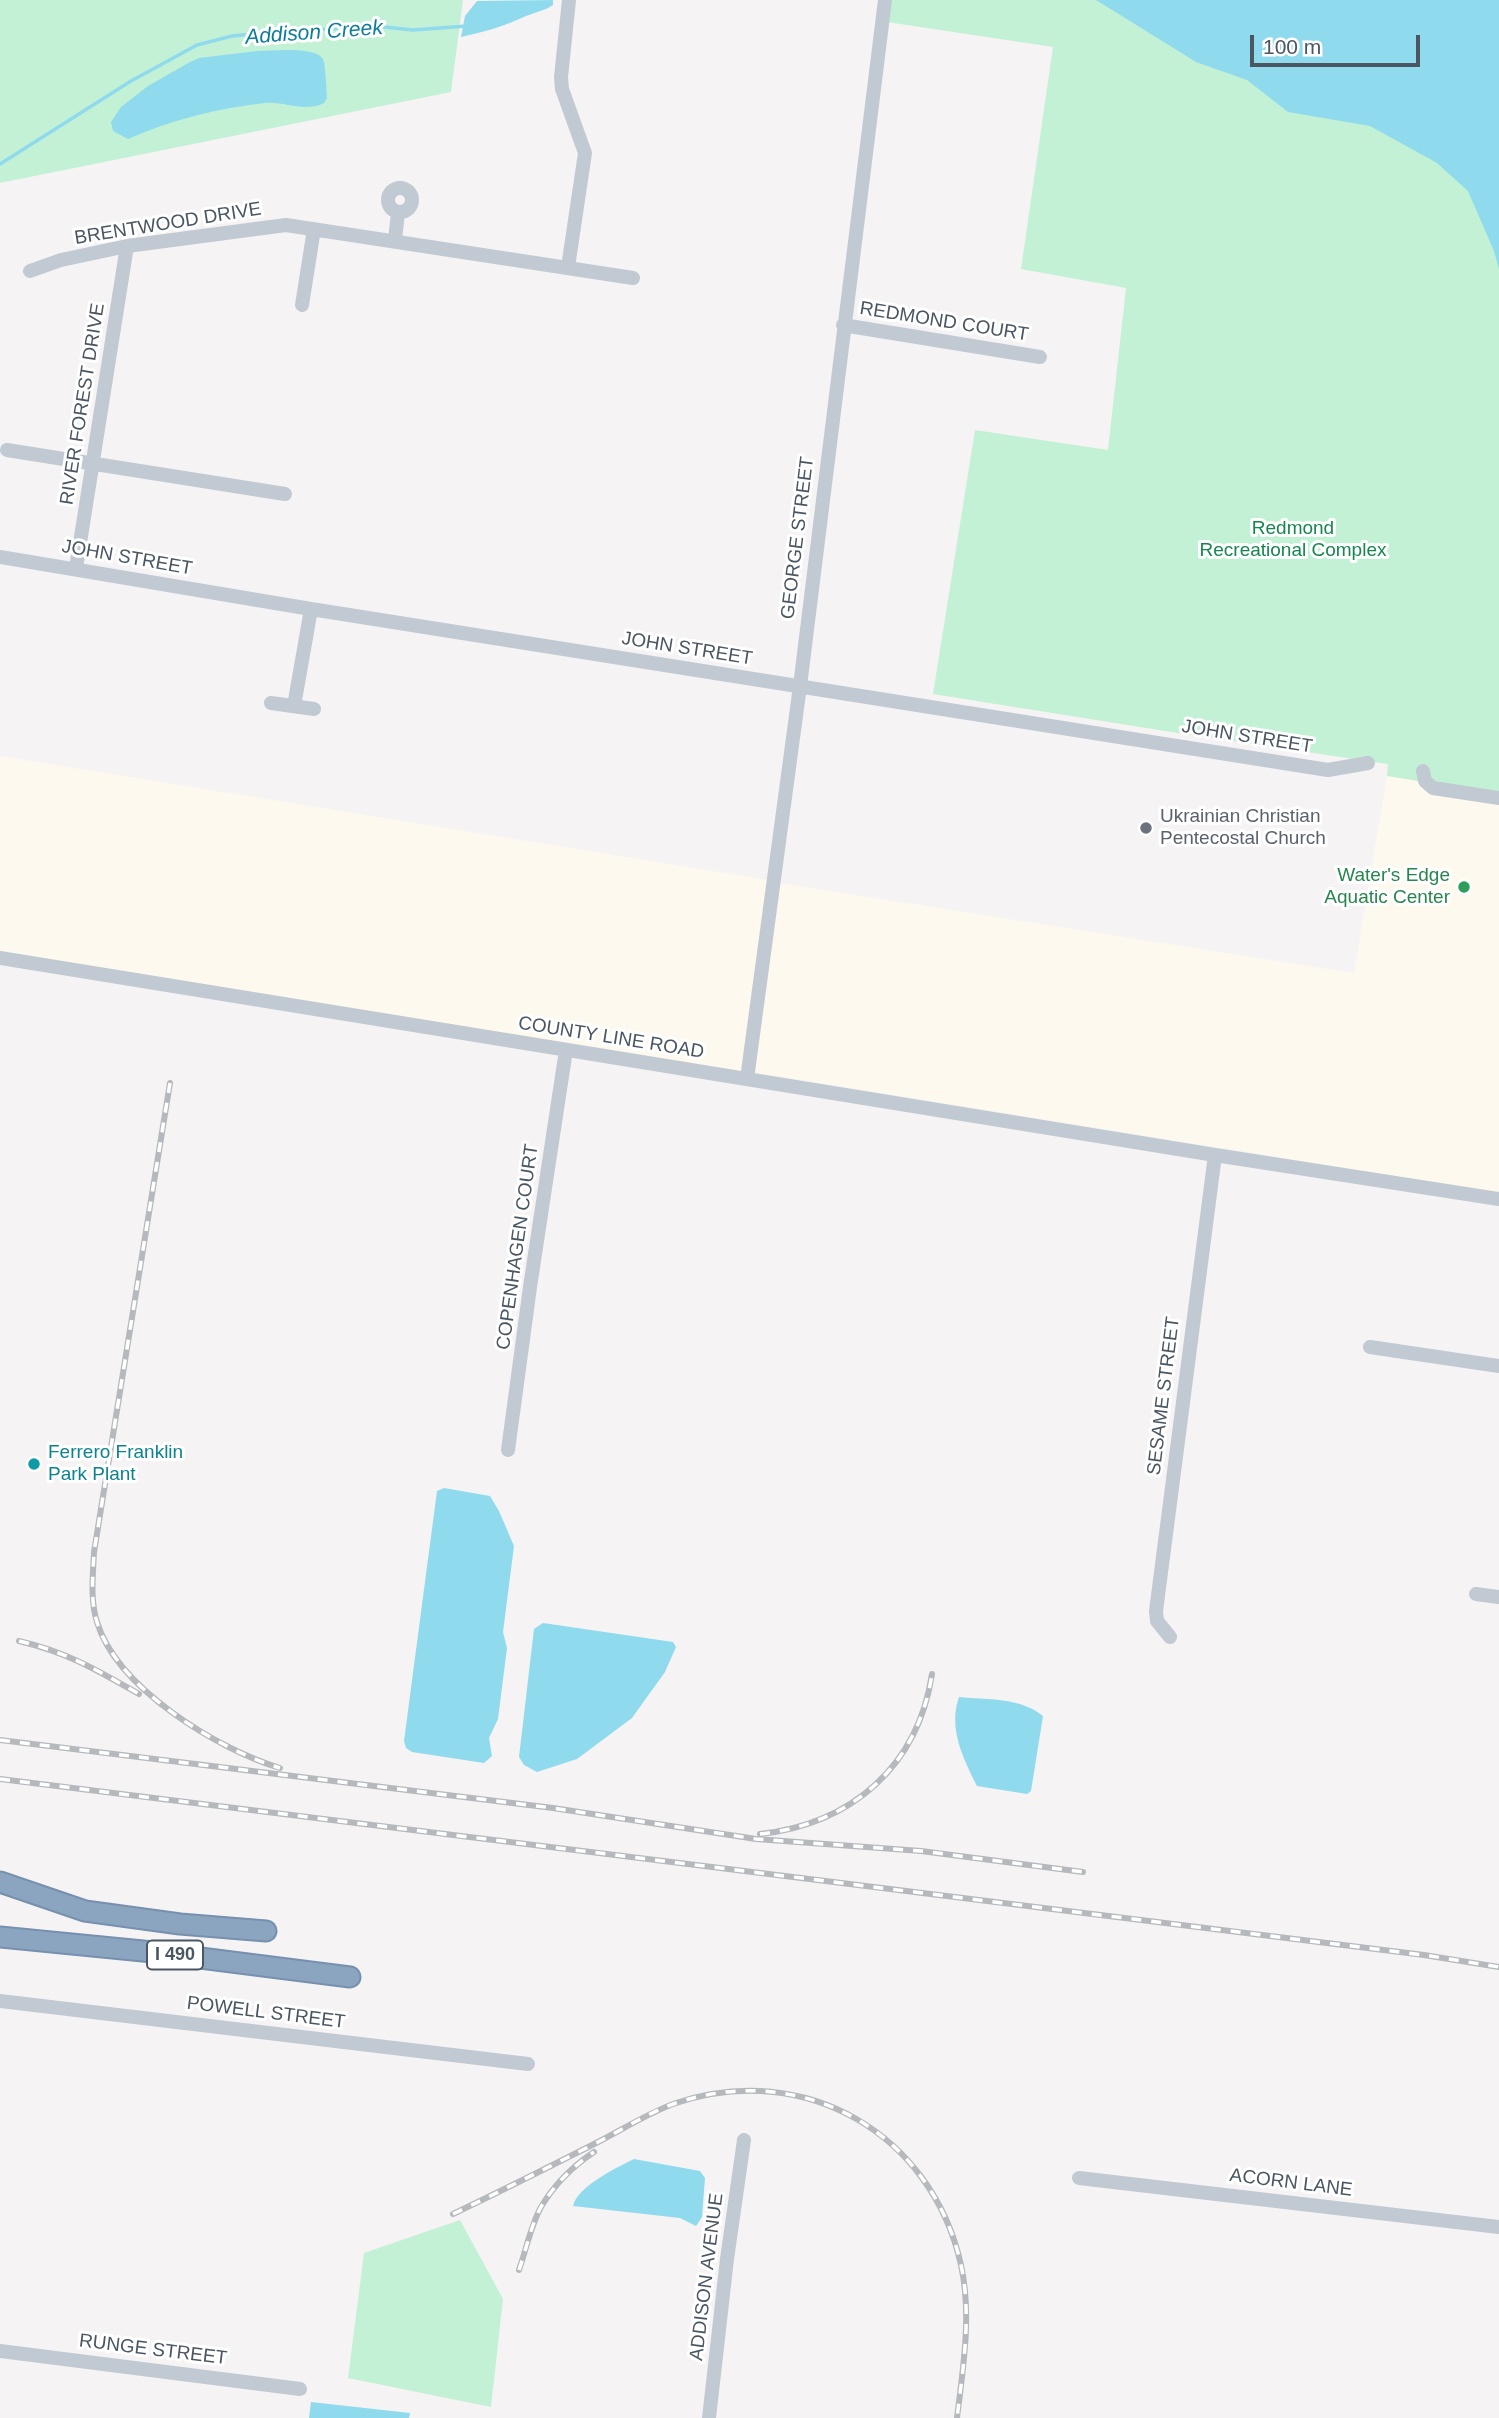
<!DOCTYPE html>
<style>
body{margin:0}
#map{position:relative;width:1499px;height:2418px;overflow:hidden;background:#f5f3f3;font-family:Helvetica,sans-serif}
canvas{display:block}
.scale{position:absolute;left:1250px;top:35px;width:170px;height:32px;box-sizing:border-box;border:4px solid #4a5661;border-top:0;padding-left:9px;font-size:21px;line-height:24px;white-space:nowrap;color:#4a5661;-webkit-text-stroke:5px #fff;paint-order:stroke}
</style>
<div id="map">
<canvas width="1499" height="2418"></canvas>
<div class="scale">100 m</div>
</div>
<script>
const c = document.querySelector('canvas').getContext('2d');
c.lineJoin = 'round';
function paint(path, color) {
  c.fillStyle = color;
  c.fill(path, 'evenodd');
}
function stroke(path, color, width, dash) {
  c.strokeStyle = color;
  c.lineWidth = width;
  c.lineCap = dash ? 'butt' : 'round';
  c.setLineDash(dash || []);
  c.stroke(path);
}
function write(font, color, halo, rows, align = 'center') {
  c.font = font + ' Helvetica,sans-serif';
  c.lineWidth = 6;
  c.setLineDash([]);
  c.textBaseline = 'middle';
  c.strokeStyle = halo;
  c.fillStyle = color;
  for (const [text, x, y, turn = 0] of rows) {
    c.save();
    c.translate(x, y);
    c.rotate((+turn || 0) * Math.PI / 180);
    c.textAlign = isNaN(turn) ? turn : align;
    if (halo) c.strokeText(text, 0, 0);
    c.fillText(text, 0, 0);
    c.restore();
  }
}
const commercial = new Path2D(`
 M0,756L769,880L743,1071L0,953Z
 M1387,776L1499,794V1193L752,1072L779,883L1354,973Z`);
const green = new Path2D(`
 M0,0H463L451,92L0,183Z
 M890,0H1499V794L1387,776L1388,764L1184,734L933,694L975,430L1108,450L1126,288L1021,269L1053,47L887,22Z
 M460,2220L503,2299L491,2407L348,2378L364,2253Z`);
const water = new Path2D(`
 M553,0V5C544,11 536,12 526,16C505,26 484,32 461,37L465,16L477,1Z
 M1096,0H1499V269L1494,251L1468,191L1437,163L1370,126L1288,112L1247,80L1196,62Z
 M257,51C272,51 315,46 323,59C325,62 327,93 327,98L324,103C304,113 285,101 265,103C219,108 171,120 128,139L113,131L111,122L121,107L148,86L190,62L199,58Z
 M444,1488L490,1496L499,1511L514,1546L503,1632L507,1648L498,1719L489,1738L492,1756L484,1763L412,1752L406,1748L404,1741L437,1491Z
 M543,1623L673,1642L676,1647L665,1672L632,1718L577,1759L537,1772L524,1765L519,1757L534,1629Z
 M959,1697C987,1700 1020,1697 1043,1716L1031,1791L1027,1794L977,1786C963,1758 948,1728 959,1697Z
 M634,2159L700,2171L705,2178L702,2217L696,2226L680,2218L573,2206C578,2186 616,2168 634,2159Z
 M311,2402L410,2413L409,2418H309Z`);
const stream = new Path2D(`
 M0,164L131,81L197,45L232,36L267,33L374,26L413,30L467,26`);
const minor = new Path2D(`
 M388 200a12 12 0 1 1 24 0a12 12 0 1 1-24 0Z
 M395,240L398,213
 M568,267L585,153L562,89L561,77L569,0
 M30,271L61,260L127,246L286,225L633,278
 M302,305L314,229
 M843,325L1040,357
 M7,450L285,494
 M0,557L311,609L1328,770L1368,763
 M76,568L127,246
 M271,703L314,709
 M294,706L311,609
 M1423,771L1425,781L1433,788L1499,798
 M0,958L1215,1155L1499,1199
 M747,1079L800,686L885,0
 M1370,1347L1499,1366
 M508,1450L530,1287L566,1050
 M1476,1594L1499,1597
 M1170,1637L1157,1621L1156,1611L1215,1155
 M0,2001L528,2064
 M1079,2178L1499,2227
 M0,2351L300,2389
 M709,2418L727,2259L744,2140`);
const highway = new Path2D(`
 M0,1882L85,1911L180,1924L266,1931
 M0,1937L153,1952L350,1977`);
const rail = new Path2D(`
 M170,1083L94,1552C93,1575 90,1600 97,1622C117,1688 217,1749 280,1768
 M19,1641C69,1653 95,1669 139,1694
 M0,1740L553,1808L756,1839L921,1851L1083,1872
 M0,1779L1424,1955L1499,1967
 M760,1834C852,1824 918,1766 932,1674
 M453,2214C503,2190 551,2166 600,2141C625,2128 650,2112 676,2103C805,2060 932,2134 961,2265C972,2315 963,2368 957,2418
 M519,2270C526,2250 531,2225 541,2207C554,2185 573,2166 594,2152`);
const markers = [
 [1146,828,7,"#6b7280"],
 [1464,887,7,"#2e9e5b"],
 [34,1464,7,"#0f9aa8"]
];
const shields = [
 [175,1955,56]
];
const shieldNames = [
 ["I 490",175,1955]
];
const streetNames = [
 ["BRENTWOOD DRIVE",168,224,-9],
 ["REDMOND COURT",944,322,9],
 ["RIVER FOREST DRIVE",83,404,-81],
 ["GEORGE STREET",798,538,-83],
 ["JOHN STREET",127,558,10],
 ["JOHN STREET",687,649,9],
 ["JOHN STREET",1247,737,9],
 ["COUNTY LINE ROAD",611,1038,9],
 ["COPENHAGEN COURT",518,1247,-82],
 ["SESAME STREET",1164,1396,-83],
 ["POWELL STREET",266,2013,7],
 ["ACORN LANE",1291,2183,7],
 ["ADDISON AVENUE",707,2277,-83],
 ["RUNGE STREET",153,2350,7]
];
const parkNames = [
 ["Redmond",1293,529],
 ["Recreational Complex",1293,551]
];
const worshipNames = [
 ["Ukrainian Christian",1160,817],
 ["Pentecostal Church",1160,839]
];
const leisureNames = [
 ["Water's Edge",1450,876],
 ["Aquatic Center",1450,898]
];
const cultureNames = [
 ["Ferrero Franklin",48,1453],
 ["Park Plant",48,1475]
];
const waterNames = [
 ["Addison Creek",314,33,-4]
];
paint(commercial, '#fdf9ef');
paint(green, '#c3f1d5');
paint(water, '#90daee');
stroke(stream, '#90daee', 3.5);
stroke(highway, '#7690ad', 23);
stroke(minor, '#c1cad2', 14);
stroke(highway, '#8ba5c1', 19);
stroke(rail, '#b5b8bd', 6);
stroke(rail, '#fff', 3.5, [10]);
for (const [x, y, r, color] of markers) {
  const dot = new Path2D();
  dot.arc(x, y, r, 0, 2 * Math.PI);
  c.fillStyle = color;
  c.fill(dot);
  stroke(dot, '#fff', 2.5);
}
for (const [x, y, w] of shields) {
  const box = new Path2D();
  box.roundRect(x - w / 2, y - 14.5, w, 29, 5);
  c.fillStyle = '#fff';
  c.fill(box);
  stroke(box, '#4a5661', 2);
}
write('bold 18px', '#4a5661', null, shieldNames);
write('19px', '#4a5661', '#fff', streetNames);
write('19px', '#17864f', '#fff', parkNames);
write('19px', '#5b616d', '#fff', worshipNames, 'left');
write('19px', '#27864d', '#fff', leisureNames, 'right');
write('19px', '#0d838f', '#fff', cultureNames, 'left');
write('italic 21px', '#0c7c9b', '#fff', waterNames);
</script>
